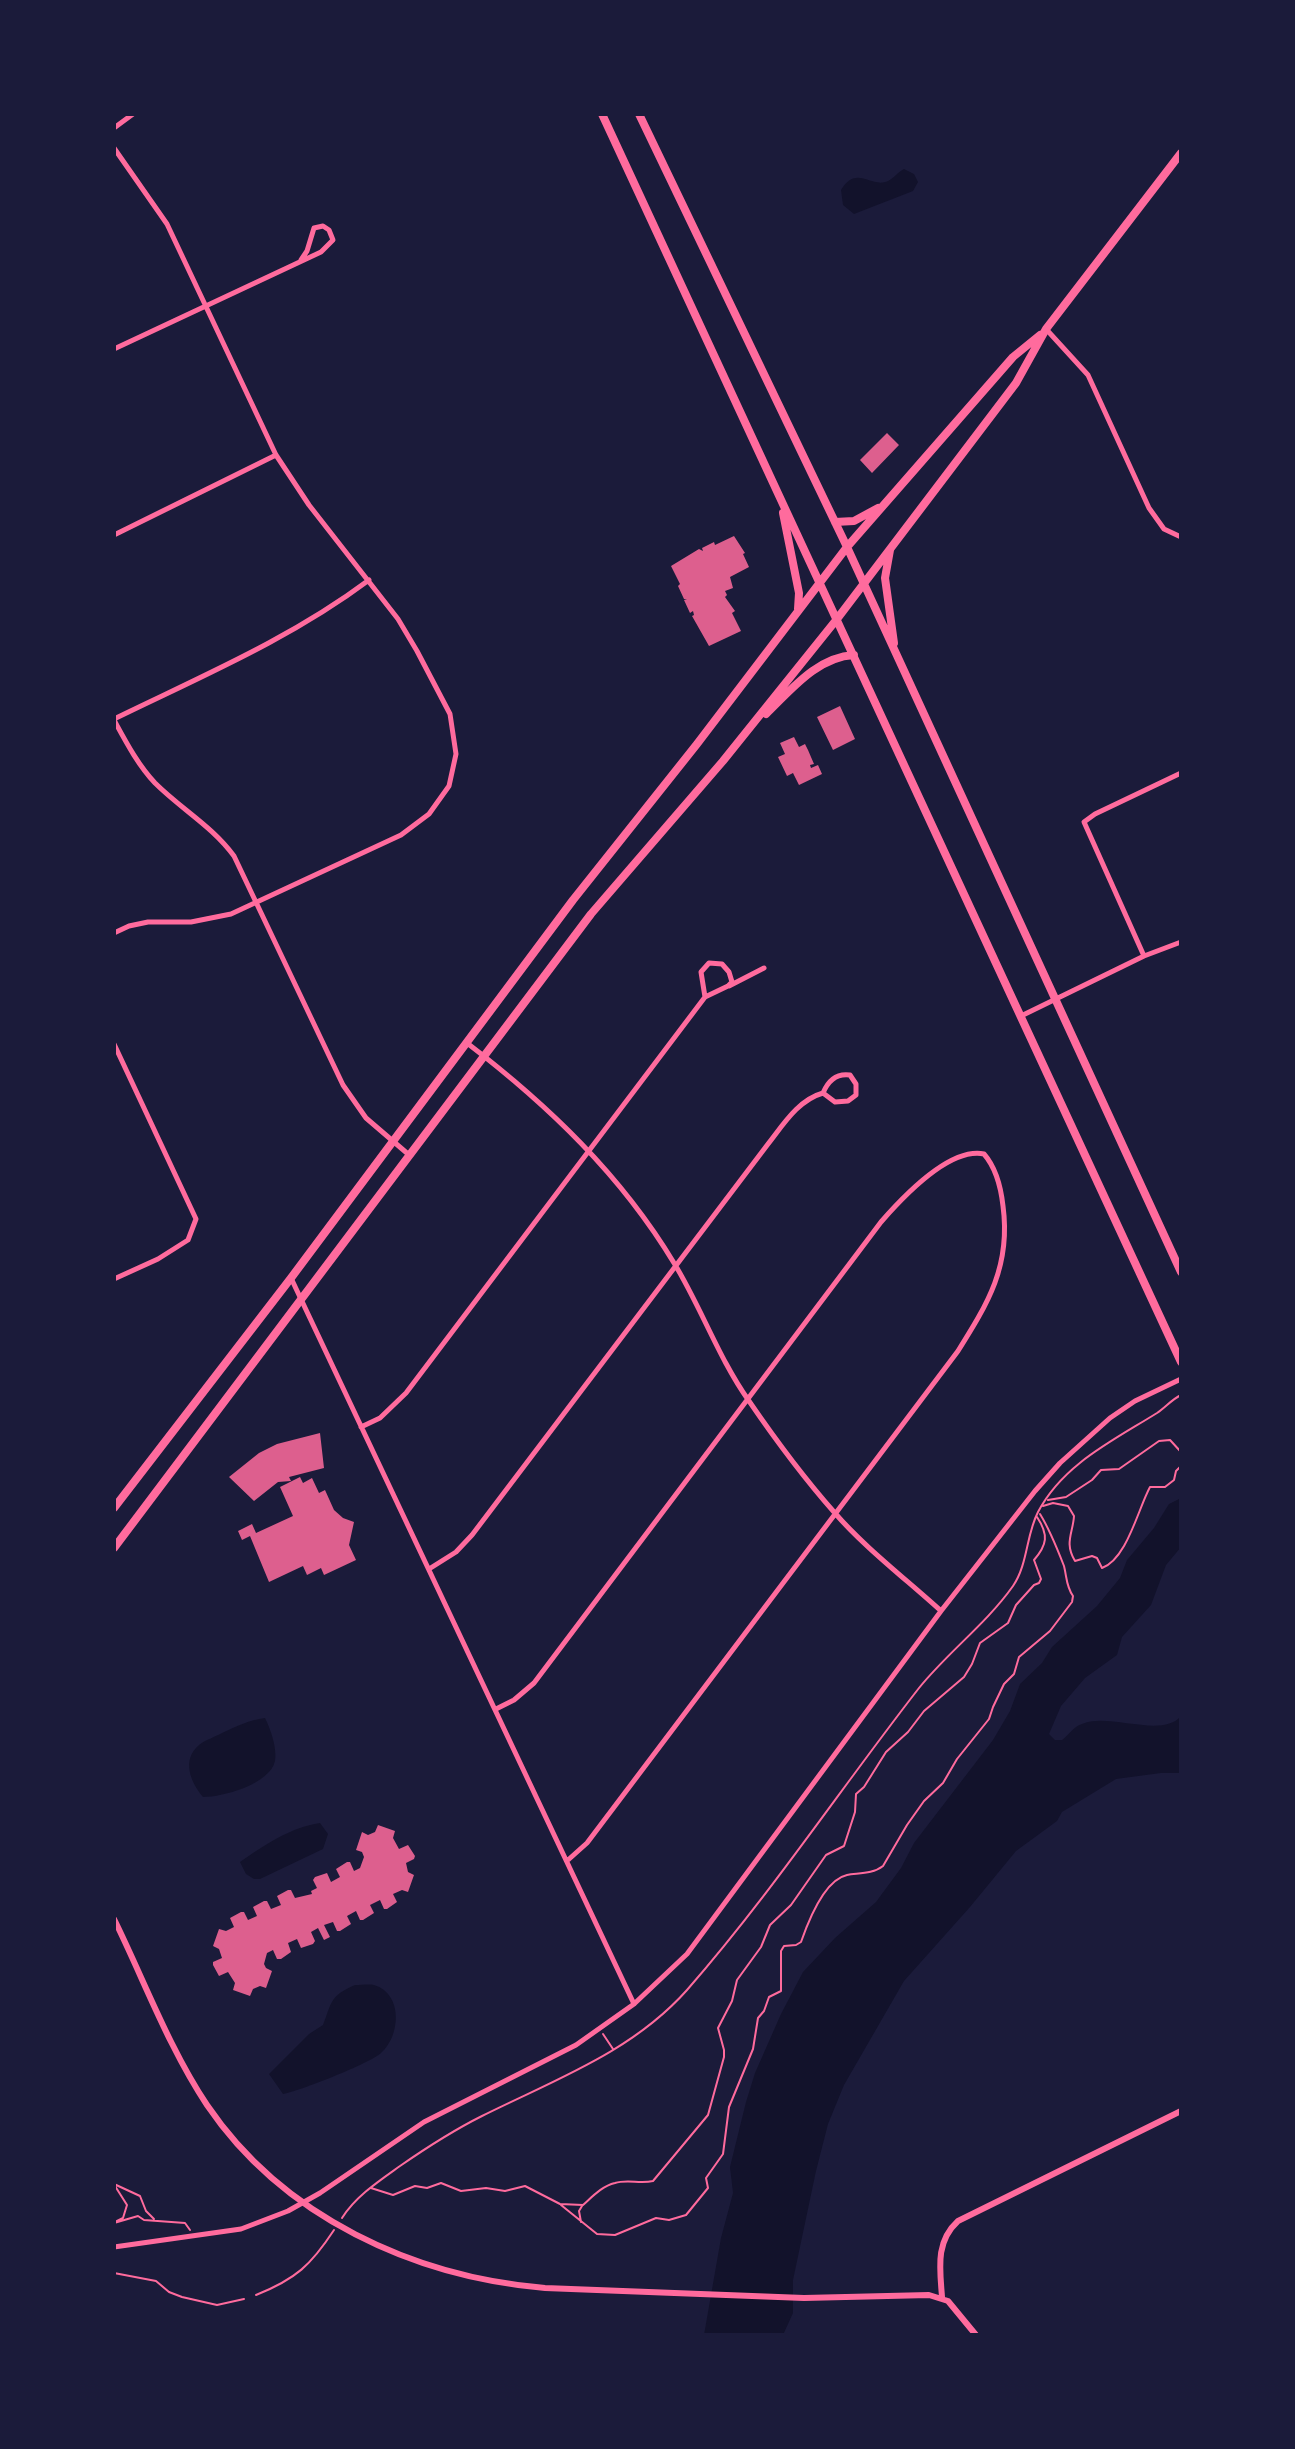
<!DOCTYPE html>
<style>
body{margin:0}
#map{position:relative;width:1295px;height:2449px;overflow:hidden;background:#1b1b3a;font-family:Lora,serif}
canvas{display:block}
.frame{position:absolute;inset:0;border:116px solid #1b1b3a;pointer-events:none}
</style>
<div id="map">
<canvas width="1295" height="2449"></canvas>
<div class="frame"></div>
</div>
<script>
const c = document.querySelector('canvas').getContext('2d');
c.lineJoin = 'round';
function paint(path, color) {
  c.fillStyle = color;
  c.fill(path, 'evenodd');
}
function stroke(path, color, width, dash) {
  c.strokeStyle = color;
  c.lineWidth = width;
  c.lineCap = dash ? 'butt' : 'round';
  c.setLineDash(dash || []);
  c.stroke(path);
}
const water = new Path2D(`
 M904,169L914,174L918,182L913,191L854,214L843,205L841,190C857,164 871,189 888,181C894,178 898,172 904,169Z
 M1181,1498V1547L1166,1565L1151,1605L1122,1637L1117,1655L1085,1678L1061,1706L1049,1734L1055,1740H1062C1069,1735 1073,1727 1082,1724C1108,1712 1162,1739 1181,1716V1773H1161L1116,1779L1062,1812L1057,1821L1016,1851L970,1907L904,1981L844,2085L828,2124L816,2171L793,2280V2313L783,2335H704L721,2238L733,2193L730,2167L746,2102L755,2073L781,2014L803,1972L835,1938L876,1902L901,1868L914,1843L993,1740L1010,1711L1020,1684L1042,1663L1052,1647L1097,1606L1120,1578L1127,1560L1154,1528L1169,1504Z
 M265,1718C271,1730 277,1748 275,1761C270,1784 223,1797 203,1797C191,1783 181,1760 199,1745C205,1740 215,1737 222,1733C237,1726 249,1720 265,1718Z
 M320,1823L328,1834L323,1849L260,1879H254L246,1874L240,1862C263,1846 291,1827 320,1823Z
 M355,1985C361,1985 369,1984 374,1985C404,1994 400,2037 381,2053C371,2063 297,2092 283,2094L269,2074L309,2034L323,2025C332,2003 329,1996 355,1985Z`);
const building = new Path2D(`
 M887,433L899,445L872,473L860,460Z
 M734,536L745,553L743,554L749,567L730,577L733,588L725,591L727,595L725,597L735,611L732,613L741,631L709,646L692,616L694,615L693,611L690,613L684,600L687,599H684L678,586L680,584L671,566L699,549L703,551L702,548L714,542L715,545Z
 M840,706L855,739L833,750L817,717Z
 M794,737L799,747L805,744L808,750L814,764L810,765L811,768L818,765L822,774L799,785L793,773L787,776L778,757L785,754L780,743Z
 M320,1433L324,1468L289,1477L291,1481L278,1482L254,1501L229,1477L259,1453L277,1444Z
 M300,1477L303,1483L312,1478L319,1493L325,1490L334,1510L343,1518L354,1522L349,1545L356,1560L324,1575L321,1568L307,1575L303,1566L269,1582L250,1536L242,1540L238,1531L252,1524L256,1533L293,1516L280,1487Z
 M378,1825L395,1831L393,1838L399,1849L408,1845L415,1856L414,1859L406,1863L408,1872L414,1875L408,1892L402,1890L393,1894L397,1902L387,1909H384L380,1900L370,1905L374,1913L363,1920H360L356,1911L347,1916L351,1924L340,1931H337L333,1922L324,1925L330,1937L324,1940L318,1928L311,1932L315,1941L313,1944L301,1948L297,1939L288,1943L291,1952L281,1959H277L273,1950L267,1953L264,1964L266,1968L272,1971L266,1988L260,1986L253,1989L250,1996L233,1990L235,1983L228,1972L219,1976L213,1965V1962L222,1958L219,1949L213,1946L219,1929L226,1931L234,1927L230,1918L241,1912H244L248,1920L257,1916L253,1907L264,1901H267L271,1909L281,1905L277,1896L288,1890H291L295,1898L312,1894L311,1891L317,1888L313,1880L315,1877L327,1873L331,1882L340,1877L336,1869L347,1862H350L354,1871L360,1868L364,1857L362,1852L356,1850L362,1832L368,1835L375,1832Z`);
const path = new Path2D(`
 M1048,1500L1066,1497L1092,1480L1101,1470L1119,1469L1159,1441L1170,1440L1181,1452
 M1043,1506L1053,1503L1068,1506L1074,1516C1073,1533 1064,1543 1075,1561L1092,1556L1097,1558L1102,1568C1127,1559 1138,1509 1150,1487H1165L1174,1480L1176,1471L1181,1466
 M603,2034L613,2049
 M114,2184L140,2196L146,2211L154,2219
 M371,2188L393,2195L415,2186L427,2188L441,2183L461,2191L486,2188L505,2191L525,2186L560,2204L583,2205C592,2197 602,2186 615,2183C627,2179 640,2184 653,2181L708,2115L724,2057V2050L718,2028L732,2001L737,1980L761,1947L770,1925L791,1905L826,1855L844,1846L855,1812L856,1794L864,1787L886,1752L908,1732L924,1711L964,1677L972,1664L980,1643L1008,1623L1016,1605L1034,1585L1039,1583L1041,1579L1034,1560C1047,1545 1049,1535 1037,1517
 M561,2205L597,2234L615,2235L656,2218L669,2220L686,2215L708,2188L706,2178L723,2154L729,2107L753,2049L758,2018L764,2011L769,1997L781,1991V1951L784,1946L796,1945L801,1942C808,1922 824,1880 847,1875C859,1873 873,1874 883,1866L907,1825L924,1801L943,1783L957,1759L989,1719L993,1707L1004,1684L1014,1674L1019,1657L1050,1631L1072,1602L1073,1596C1066,1586 1067,1578 1064,1566C1057,1548 1050,1530 1040,1514
 M342,2218C356,2196 379,2181 400,2166C426,2148 454,2130 482,2116C554,2080 632,2052 687,1990C771,1894 841,1788 919,1688C948,1652 986,1624 1013,1586C1028,1564 1026,1535 1038,1512C1063,1464 1114,1440 1157,1413C1166,1407 1171,1400 1181,1395
 M115,2222L123,2218L127,2205L115,2186
 M581,2222L579,2211L582,2206
 M114,2223L138,2216L144,2220L185,2223L190,2230
 M114,2273L156,2281L169,2292L182,2297L217,2305L244,2299
 M256,2295C296,2279 311,2265 334,2230`);
const minor = new Path2D(`
 M114,128L133,114
 M114,148L167,224L276,455L309,505L398,619L417,651L450,714L456,754L449,786L429,814L401,835L231,914L191,922H148L129,926L114,933
 M1046,329L1088,375L1149,508L1164,529L1181,537
 M114,349L321,252L333,240L329,230L323,226L314,228L307,251L301,260
 M114,535L276,455
 M114,719C202,676 290,639 369,580
 M114,720C126,742 138,765 155,783C181,809 212,826 234,856L343,1085L366,1118L408,1154
 M1144,956L1084,822L1095,814L1181,773
 M729,986L764,968
 M1021,1016L1144,956L1181,942
 M467,1043C548,1105 621,1175 674,1263C701,1307 719,1359 749,1401C775,1439 804,1478 834,1512C864,1547 907,1580 941,1611
 M114,1044L196,1219L188,1240L158,1259L114,1279
 M291,1278L634,2004
 M361,1427L380,1418L406,1393L705,997L728,986L732,982L729,972L722,964L709,963L701,972L705,997
 M429,1569L456,1552L472,1535L768,1144C783,1125 798,1100 823,1093L835,1102L848,1101L856,1095V1084L850,1075C836,1073 828,1081 823,1093
 M496,1709L514,1700L534,1683L881,1222C902,1198 949,1147 984,1154C997,1169 1001,1188 1003,1206C1011,1266 988,1303 958,1351L587,1843L568,1860
 M114,2247L241,2229L288,2211L320,2193L424,2122L576,2045L634,2004L687,1954L941,1611L1035,1491L1060,1463L1110,1418L1135,1401L1181,1379`);
const tertiary = new Path2D(`
 M114,1919C144,1980 169,2048 207,2105C283,2217 414,2277 545,2288L804,2298L929,2295L948,2301L976,2335
 M942,2297C940,2269 935,2242 958,2221L1181,2111`);
const primary = new Path2D(`
 M602,114L1181,1362
 M639,114L847,547L1181,1272
 M783,513L799,593L798,609
 M835,522L854,521L878,508
 M890,550L885,578L894,643
 M766,714C791,690 817,657 854,655
 M114,1508L291,1278L573,900L697,744L847,547L1013,357L1040,335
 M114,1548L591,914L723,761L837,619L1016,383L1046,329L1181,153`);
paint(water, '#12122b');
paint(building, '#dd5f8e');
stroke(path, '#ff6b9d', 2);
stroke(minor, '#ff6b9d', 5);
stroke(tertiary, '#ff6b9d', 6);
stroke(primary, '#ff6b9d', 8);
</script>
